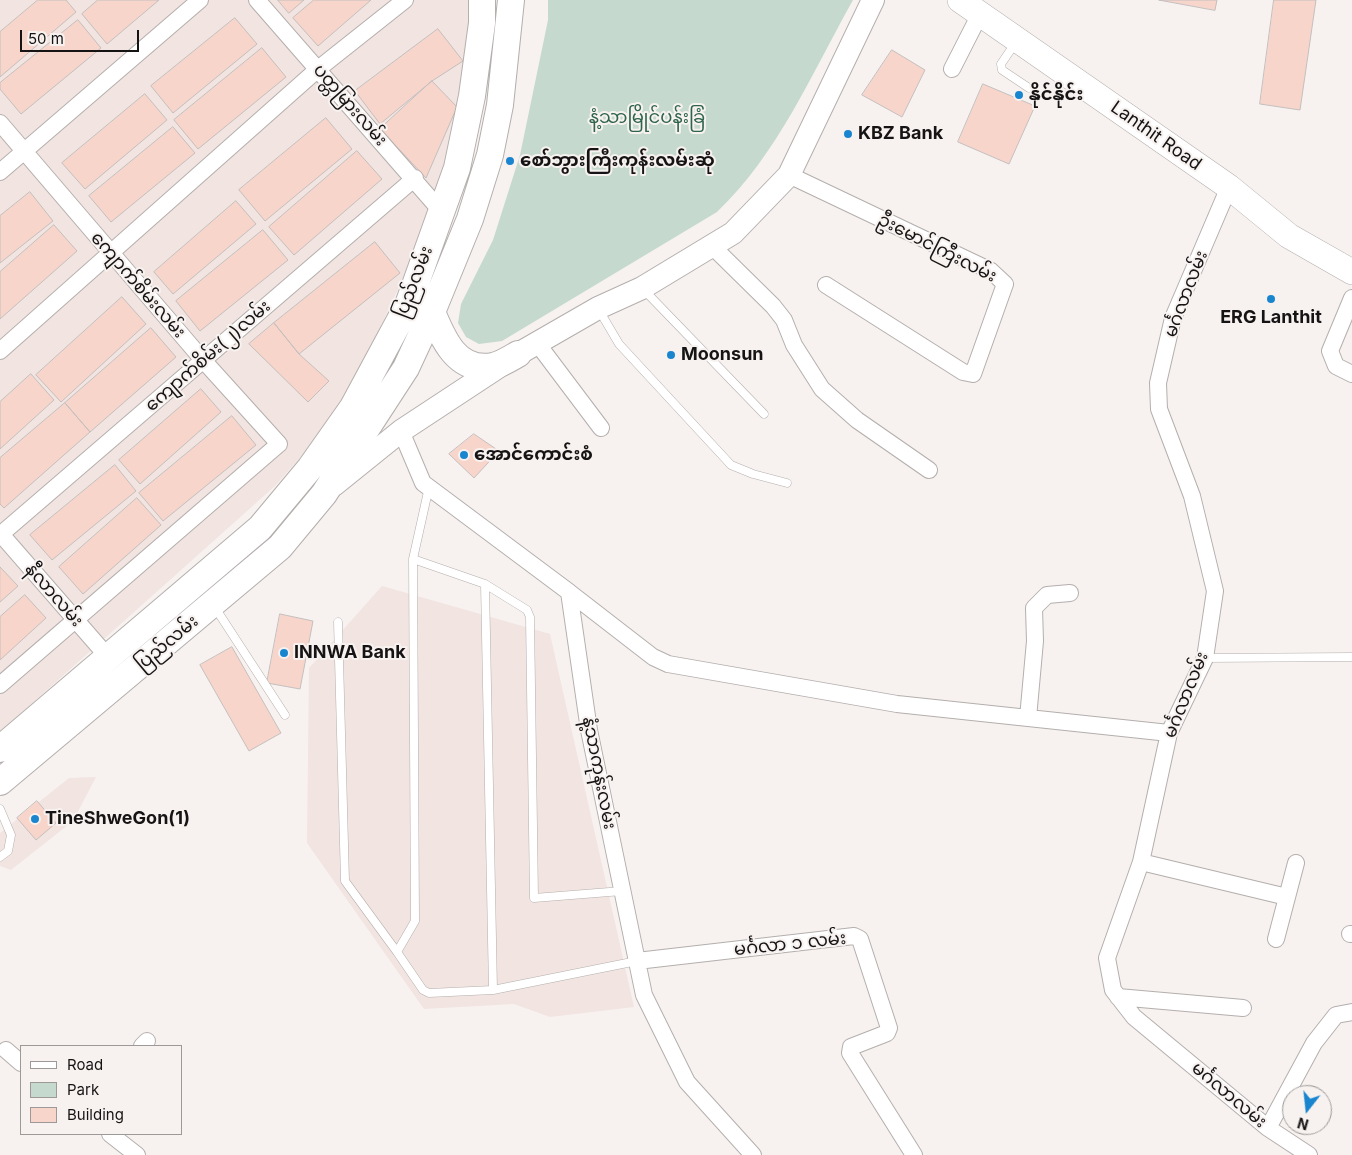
<!DOCTYPE html>
<meta charset="utf-8">
<style>
body{margin:0}
#map{position:relative;width:1352px;height:1155px;overflow:hidden;background:#f7f2f0;font-family:Inter,sans-serif}
canvas{display:block}
.legend{position:absolute;left:20px;top:1045px;width:162px;height:90px;box-sizing:border-box;background:#f7f2f0;border:1px solid #9d9998;margin:0;padding:6px 9px;list-style:none;font-size:15px;color:#151313}
.legend li{display:flex;align-items:center;gap:10px;height:25px}
.legend b{width:25px;border:1px solid #9d9998}
.north{position:absolute;left:1282px;top:1085px;width:50px;height:50px;box-sizing:border-box;background:#f7f2f0;border:1px solid #9d9998;border-radius:50%;rotate:196deg;font-size:14px;font-weight:700;line-height:20px;text-align:center;color:#151313}
.north::after{content:'';display:block;margin:auto;width:18px;height:22px;background:#1985cf;clip-path:polygon(50% 0,100% 100%,50% 72%,0 100%)}
.scale{position:absolute;left:20px;top:30px;width:119px;height:22px;box-sizing:border-box;border:2px solid #151313;border-top:0;padding-left:6px;font-size:15px;line-height:18px;white-space:nowrap;color:#151313;-webkit-text-stroke:4px #f7f2f0;paint-order:stroke}
</style>
<div id="map">
<canvas width="1352" height="1155"></canvas>
<ul class="legend">
<li><b style="height:6px;background:#fff"></b>Road</li>
<li><b style="height:14px;background:#c5d9ce"></b>Park</li>
<li><b style="height:14px;background:#f7d5ca"></b>Building</li>
</ul>
<div class="north">N</div>
<div class="scale">50 m</div>
</div>
<script>
const c = document.querySelector('canvas').getContext('2d');
c.lineJoin = 'round';
function paint(path, color) {
  c.fillStyle = color;
  c.fill(path, 'evenodd');
}
function stroke(path, color, width, dash) {
  c.strokeStyle = color;
  c.lineWidth = width;
  c.lineCap = dash ? 'butt' : 'round';
  c.setLineDash(dash || []);
  c.stroke(path);
}
function write(font, color, halo, rows, align = 'center') {
  c.font = font + ' Inter,"Noto Sans Myanmar",sans-serif';
  c.lineWidth = 4;
  c.setLineDash([]);
  c.textBaseline = 'middle';
  c.strokeStyle = halo;
  c.fillStyle = color;
  for (const [text, x, y, turn = 0] of rows) {
    c.save();
    c.translate(x, y);
    c.rotate((+turn || 0) * Math.PI / 180);
    c.textAlign = isNaN(turn) ? turn : align;
    if (halo) c.strokeText(text, 0, 0);
    c.fillText(text, 0, 0);
    c.restore();
  }
}
const built = new Path2D(`
 M0,0H471V15L452,138L427,228L340,412L275,486L0,732Z
 M382,586L550,634L634,1007L550,1017L514,1004L424,1009L307,843L309,668Z
 M96,777L73,821L11,870L0,866V833L69,778Z`);
const green = new Path2D(`
 M548,0H853C812,73 778,154 717,212L502,341L479,344L466,337L458,323L461,304L493,240L520,155L548,20Z`);
const building = new Path2D(`
 M38,0H66L76,12L0,77V32Z
 M98,0H159L107,44L82,14Z
 M278,0H304L289,13Z
 M314,0H371L318,46L293,18Z
 M1159,0H1217L1215,10Z
 M1274,0H1316L1300,110L1260,104Z
 M235,18L257,44L173,113L151,86Z
 M78,20L101,48L21,114L0,89V83Z
 M438,29L463,61L432,81L380,124L355,91Z
 M262,48L286,77L198,149L174,120Z
 M892,50L925,70L902,117L862,95Z
 M432,81L457,107L426,178L380,129Z
 M983,84L1035,106L1009,164L958,142Z
 M145,94L167,120L85,189L62,163Z
 M326,118L352,149L265,221L239,190Z
 M173,127L195,153L111,222L89,196Z
 M357,151L382,179L294,255L269,227Z
 M30,192L53,221L0,263V216Z
 M236,201L256,224L173,294L154,272Z
 M54,225L77,251L0,319V272Z
 M263,230L288,260L200,331L176,301Z
 M375,242L400,273L299,354L274,323Z
 M122,297L146,324L61,402L36,375Z
 M274,323L299,354L329,381L308,402L249,344Z
 M151,328L176,357L90,432L65,403Z
 M31,374L54,400L0,449V402Z
 M201,389L221,412L140,484L119,460Z
 M65,403L90,432L4,508L0,504V458Z
 M232,416L256,445L163,521L139,493Z
 M474,434L499,451L474,478L449,454Z
 M115,465L136,491L52,560L30,535Z
 M137,498L161,525L83,594L59,567Z
 M0,567L18,586L0,602Z
 M25,595L46,618L0,660V617Z
 M280,614L313,621L300,689L267,683Z
 M232,647L281,733L249,751L200,665Z
 M37,801L56,823L36,840L17,818Z`);
const service = new Path2D(`
 M1016,42L1001,64L1002,70L1029,88
 M643,289L764,414
 M599,310L619,344L731,465L753,474L787,483
 M413,559L485,584L493,990L429,993L423,990L397,952L415,921L413,559L429,487
 M485,584L527,610L530,617L534,898L622,891
 M214,606L285,715
 M338,622L345,881L397,952
 M1205,658L1352,657
 M0,809L11,835L8,851L0,857
 M493,990L637,961`);
const minor = new Path2D(`
 M257,0L441,211
 M952,69L980,14
 M0,123L203,360L279,444L0,685
 M0,172L200,0
 M789,175L991,271L1005,284L973,374L963,372L826,285
 M1229,187L1173,318L1158,383L1159,409L1192,496L1215,591L1205,658L1169,733L1141,862L1107,958L1113,990L1134,1017L1268,1128L1309,1155
 M712,246L773,306L784,320L794,345L822,389L857,420L929,470
 M1352,298L1330,351L1336,366L1352,374
 M537,343L601,428
 M0,351L318,69L405,0
 M401,431L423,483L569,592L589,730L644,995L687,1082L753,1155
 M0,533L108,657
 M0,535L415,178
 M569,592L653,657L668,664L897,704L1169,733
 M1028,718L1035,641L1034,608L1047,595L1070,593
 M1141,862L1287,897
 M1350,934H1352
 M1276,939L1296,863
 M637,961L854,936L860,939L889,1028L887,1033L851,1047L850,1053L914,1155
 M1118,997L1243,1008
 M142,1046L147,1041
 M6,1050L21,1063
 M1268,1128L1314,1043L1336,1015L1352,1012
 M110,1134L137,1155`);
const secondary = new Path2D(`
 M334,485L401,431L518,354L598,308L642,288L733,233L789,175L873,0`);
const primary = new Path2D(`
 M960,0L1229,187L1289,236L1352,272`);
const trunk = new Path2D(`
 M432,312C443,339 457,373 493,366C502,364 511,358 518,354
 M0,749L260,528L310,468L353,407L408,305L457,168L472,96L482,23V0
 M0,782L280,547L324,494L406,368L432,312L470,219L490,155L500,105L511,0`);
const markers = [
 [1019,95,5,"#1985cf"],
 [848,134,5,"#1985cf"],
 [510,161,5,"#1985cf"],
 [1271,299,5,"#1985cf"],
 [671,355,5,"#1985cf"],
 [464,455,5,"#1985cf"],
 [284,653,5,"#1985cf"],
 [35,819,5,"#1985cf"]
];
const poiNames = [
 ["နိုင်နိုင်း",1029,95],
 ["KBZ Bank",858,134],
 ["စော်ဘွားကြီးကုန်းလမ်းဆုံ",520,161],
 ["ERG Lanthit",1271,318,"center"],
 ["Moonsun",681,355],
 ["အောင်ကောင်းစံ",474,455],
 ["INNWA Bank",294,653],
 ["TineShweGon(1)",45,819]
];
const streetNames = [
 ["ပတ္တမြားလမ်း",350,105,49],
 ["Lanthit Road",1156,136,35],
 ["ဦးမောင်ကြီးလမ်း",937,248,27],
 ["ပြည်လမ်း",414,282,-69],
 ["ကျောက်စိမ်းလမ်း",138,285,49],
 ["မင်္ဂလာလမ်း",1186,294,-69],
 ["ကျောက်စိမ်း(၂)လမ်း",208,356,-41],
 ["နီလာလမ်း",54,595,49],
 ["ပြည်လမ်း",167,643,-40],
 ["မင်္ဂလာလမ်း",1186,695,-68],
 ["နံ့သာကုန်းလမ်း",599,773,79],
 ["မင်္ဂလာ ၁ လမ်း",790,944,-6],
 ["မင်္ဂလာလမ်း",1229,1095,40]
];
const parkNames = [
 ["နံ့သာမြိုင်ပန်းခြံ",647,118]
];
paint(built, '#f2e4e0');
paint(green, '#c5d9ce');
paint(building, '#f7d5ca');
stroke(building, '#c4bfbe', 1);
stroke(service, '#b4afad', 9);
stroke(minor, '#b4afad', 18);
stroke(secondary, '#b4afad', 24);
stroke(primary, '#b4afad', 26);
stroke(trunk, '#b4afad', 28);
stroke(service, '#fff', 8);
stroke(minor, '#fff', 16);
stroke(secondary, '#fff', 22);
stroke(primary, '#fff', 25);
stroke(trunk, '#fff', 26);
for (const [x, y, r, color] of markers) {
  const dot = new Path2D();
  dot.arc(x, y, r, 0, 2 * Math.PI);
  c.fillStyle = color;
  c.fill(dot);
  stroke(dot, '#f7f2f0', 2);
}
write('bold 18px', '#151313', '#f7f2f0', poiNames, 'left');
write('18px', '#151313', '#f7f2f0', streetNames);
write('18px', '#2d644b', '#f7f2f0', parkNames);
</script>
